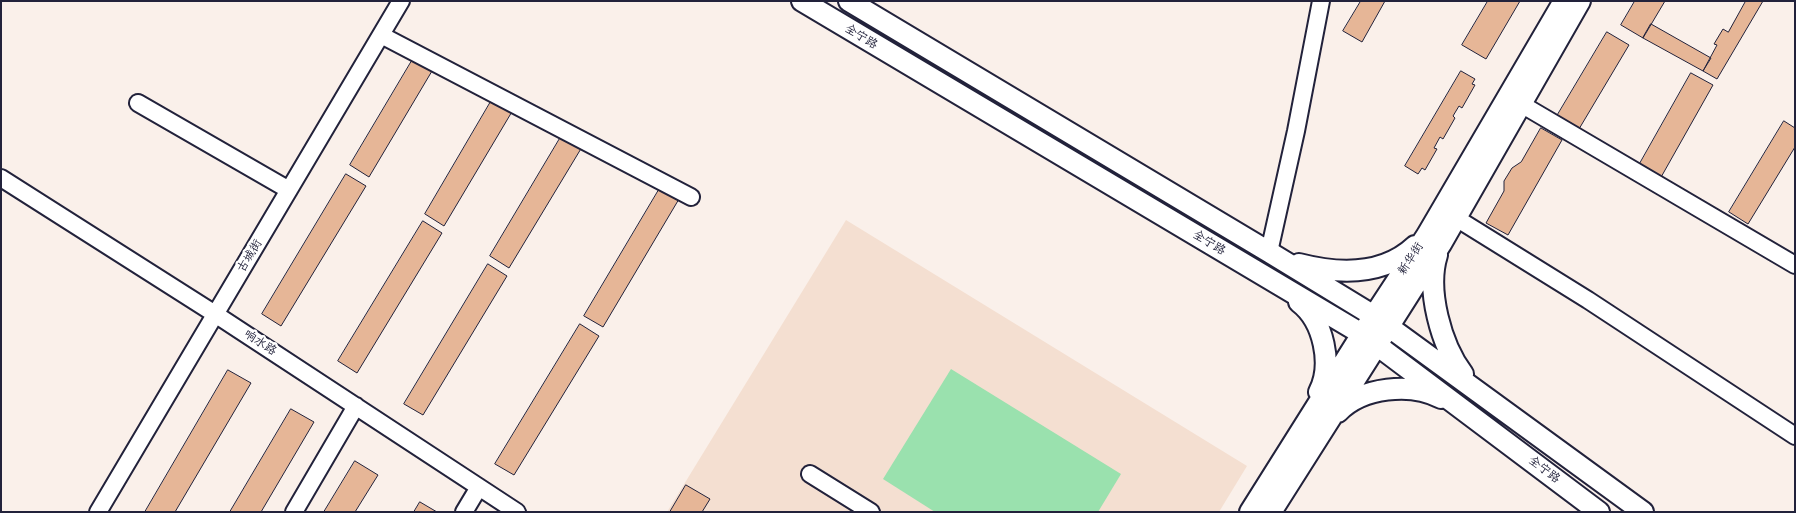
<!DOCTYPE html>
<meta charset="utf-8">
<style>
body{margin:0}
#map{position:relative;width:1796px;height:513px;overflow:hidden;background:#faf0ea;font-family:Pangolin,sans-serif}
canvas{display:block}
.frame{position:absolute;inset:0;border:2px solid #22223b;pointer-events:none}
</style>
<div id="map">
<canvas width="1796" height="513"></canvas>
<div class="frame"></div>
</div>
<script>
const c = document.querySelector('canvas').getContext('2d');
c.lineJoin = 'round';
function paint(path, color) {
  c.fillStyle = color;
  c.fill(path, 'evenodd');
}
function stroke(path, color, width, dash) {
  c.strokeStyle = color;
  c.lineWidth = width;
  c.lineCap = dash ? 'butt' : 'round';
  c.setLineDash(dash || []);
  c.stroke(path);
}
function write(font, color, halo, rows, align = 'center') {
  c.font = font + ' Pangolin,"LXGW WenKai TC",sans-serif';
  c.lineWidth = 4.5;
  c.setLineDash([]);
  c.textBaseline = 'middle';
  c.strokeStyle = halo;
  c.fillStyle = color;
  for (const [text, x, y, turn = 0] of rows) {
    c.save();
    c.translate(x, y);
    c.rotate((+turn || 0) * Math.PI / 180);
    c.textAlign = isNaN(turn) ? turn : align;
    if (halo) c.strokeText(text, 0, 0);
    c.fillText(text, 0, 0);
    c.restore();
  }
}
const built = new Path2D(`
 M846,220L1247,466L1219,512H667Z`);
const green = new Path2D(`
 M951,369L1121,474L1098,512H935L883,479Z`);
const building = new Path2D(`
 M1361,1H1385L1362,42L1343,31Z
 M1488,1H1520L1486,59L1462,45Z
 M1635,1H1665L1643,38L1621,25Z
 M1746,1H1763L1717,79L1703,71L1717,45L1714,44L1723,29L1728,32Z
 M1651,24L1711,58L1703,71L1643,38Z
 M1607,32L1629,45L1579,129L1557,116Z
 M413,59L432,71L369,177L350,165Z
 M1461,71L1475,79L1472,84L1475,85L1462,108L1459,106L1453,116L1455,118L1443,139L1440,137L1434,148L1437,149L1425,170L1422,168L1418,174L1405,166Z
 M1691,73L1713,85L1660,179L1638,167Z
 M493,98L513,110L444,226L425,214Z
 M1784,121L1795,128V147L1748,224L1729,212Z
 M1541,128L1562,140L1508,235L1486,223L1504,191V181L1512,168L1521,162Z
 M562,135L582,147L509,268L490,256Z
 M346,174L366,186L281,326L262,314Z
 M660,188L679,199L603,327L584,316Z
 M423,221L442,233L357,373L338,361Z
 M488,264L507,276L423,415L404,404Z
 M580,324L599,336L514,475L495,464Z
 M228,370L251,383L175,512H145Z
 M291,409L314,422L261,512H230Z
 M355,461L378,475L355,512H324Z
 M686,485L710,499L702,512H670Z
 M420,502L437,512H414Z`);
const minor = new Path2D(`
 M381,35L691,197
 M138,103L289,190
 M1521,104L1795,265
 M1,178L215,314L517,512
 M1456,218L1588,300L1795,436
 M1269,252L1296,131L1321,1
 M810,474L871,512
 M98,512L401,1
 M294,512L356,406
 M464,512L479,487`);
const major = new Path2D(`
 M802,1L1362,334L1599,512
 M849,1L1269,252L1374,316L1643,512
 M1437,255C1426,290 1441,345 1463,374
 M1299,264C1338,274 1383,276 1415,246
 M1299,302C1324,321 1333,365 1319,392
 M1338,412C1362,387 1411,382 1441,398
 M1250,512L1362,334L1427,235L1564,1
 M1271,512L1441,244L1580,1`);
const streetNames = [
 ["全宁路",861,37,31],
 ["全宁路",1209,243,31],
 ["古城街",250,256,-59],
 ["新华街",1411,259,-57],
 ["响水路",260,343,33],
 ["全宁路",1544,470,37]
];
paint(built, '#f4dfd1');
paint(green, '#9ae1ae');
paint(building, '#e6b697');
stroke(building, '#22223b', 1);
stroke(minor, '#22223b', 20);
stroke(major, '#22223b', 24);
stroke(minor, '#fff', 16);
stroke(major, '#fff', 20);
write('12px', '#22223b', '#fff', streetNames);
</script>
